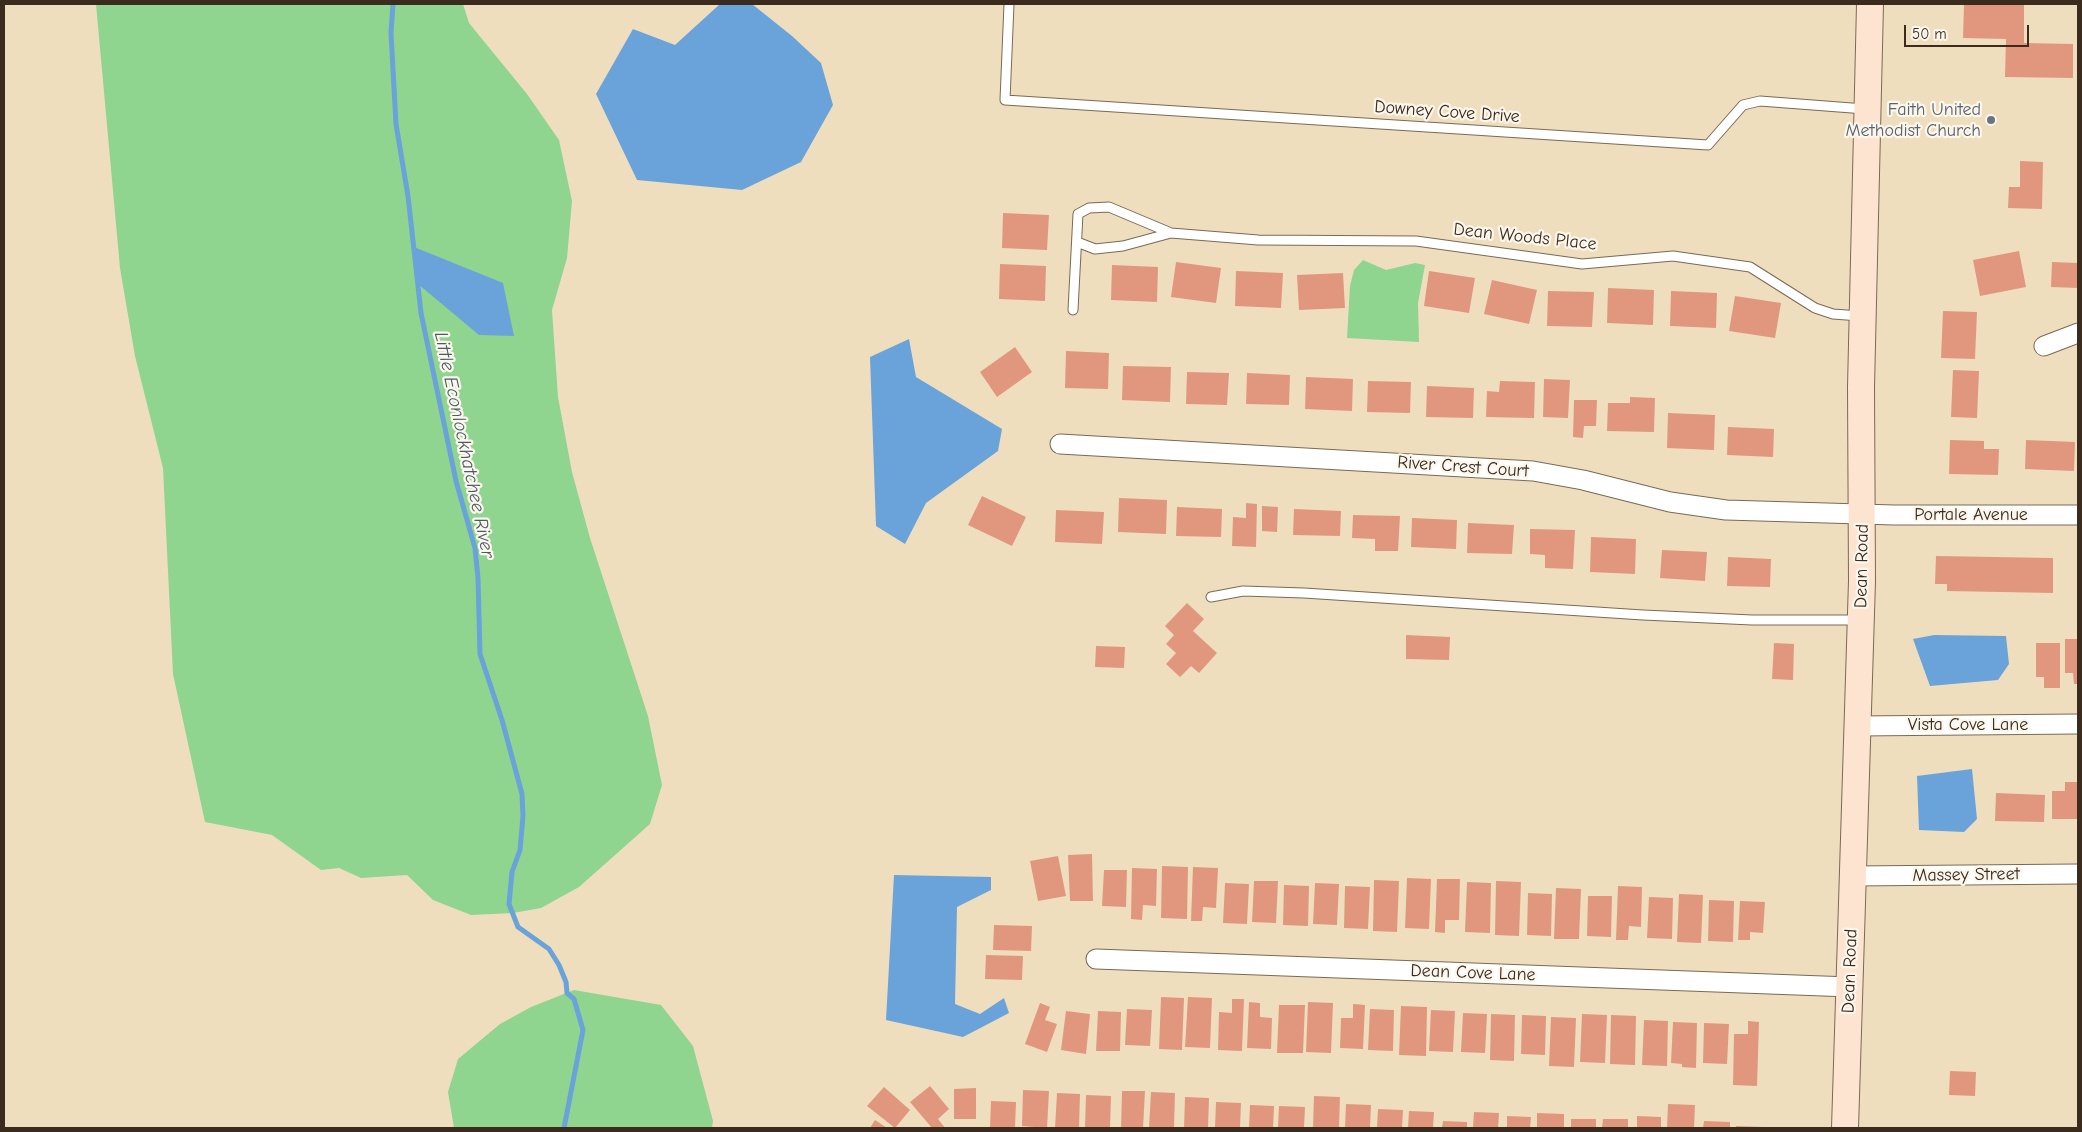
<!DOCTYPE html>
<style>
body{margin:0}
#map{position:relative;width:2082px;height:1132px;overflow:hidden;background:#efdebd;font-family:"Comic Neue",sans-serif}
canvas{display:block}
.frame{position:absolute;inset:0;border:5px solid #3b2a1e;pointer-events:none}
.scale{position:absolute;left:1904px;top:25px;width:125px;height:22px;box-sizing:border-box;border:2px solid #3b2a1e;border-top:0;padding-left:6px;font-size:15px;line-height:18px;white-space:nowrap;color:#3b2a1e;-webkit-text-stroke:4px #fbf7ec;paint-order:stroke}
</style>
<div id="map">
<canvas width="2082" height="1132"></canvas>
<div class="frame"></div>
<div class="scale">50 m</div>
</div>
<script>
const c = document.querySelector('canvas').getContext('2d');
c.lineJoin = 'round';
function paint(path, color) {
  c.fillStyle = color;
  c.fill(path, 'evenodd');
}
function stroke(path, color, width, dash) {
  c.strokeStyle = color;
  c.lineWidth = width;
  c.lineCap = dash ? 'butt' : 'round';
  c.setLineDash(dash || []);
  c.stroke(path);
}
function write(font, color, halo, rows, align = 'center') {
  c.font = font + ' "Comic Neue",sans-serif';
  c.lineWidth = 4.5;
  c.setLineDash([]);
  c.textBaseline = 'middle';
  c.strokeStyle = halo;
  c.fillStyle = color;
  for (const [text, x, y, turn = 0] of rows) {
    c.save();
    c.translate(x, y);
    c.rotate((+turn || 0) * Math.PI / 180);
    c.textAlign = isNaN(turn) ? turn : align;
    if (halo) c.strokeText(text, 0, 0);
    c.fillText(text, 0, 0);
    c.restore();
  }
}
const green = new Path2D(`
 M96,4H463L469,23L527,94L559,140L572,201L567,258L552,310L558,397L572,472L590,538L648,716L662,785L650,824L579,887L541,908L513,913L471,915L433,900L407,875L361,878L339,868L321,870L272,835L205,822L173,674L163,468L135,356L120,268Z
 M1363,260L1386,270L1415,263L1425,265L1418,303L1419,342L1347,338L1350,286L1354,270Z
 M574,990L661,1005L693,1046L713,1121L712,1128H454L448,1092L458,1059L500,1024L531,1007Z`);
const water = new Path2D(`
 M720,4H752L792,36L821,63L833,105L801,162L742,190L637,180L596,94L633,29L675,45Z
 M414,247L503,283L514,336L479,335L418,284Z
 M909,339L916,377L1002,429L998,451L926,503L905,544L876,526L870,357Z
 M1934,635L2006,636L2009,664L1998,680L1930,686L1913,639Z
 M1972,769L1977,819L1964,832L1919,830L1917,776Z
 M894,875L991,877V890L957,907L955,1004L980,1014L1004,998L1009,1013L963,1037L886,1020Z`);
const stream = new Path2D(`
 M393,4L391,33L396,124L408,196L421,313L456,481L475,548L478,578L480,654L502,720L522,794L523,816L520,850L512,872L509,904L518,927L549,949L559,965L566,982L567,993L574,999L583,1030L564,1128`);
const building = new Path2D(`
 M1964,4H2024V43L2073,44V78L2005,77L2006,39L1963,38Z
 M2020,161L2043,162L2042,209L2008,208L2009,187H2020Z
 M1003,213L1049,215L1047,250L1002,248Z
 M2019,251L2026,287L1980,296L1973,260Z
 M1176,262L1221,268L1216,303L1171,297Z
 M2052,262L2078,263V288L2051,287Z
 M1000,264L1046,266L1045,301L999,299Z
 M1112,265L1158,267L1157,302L1111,300Z
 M1236,271L1283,273L1281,308L1235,306Z
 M1429,271L1475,278L1469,313L1424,306Z
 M1343,273L1345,308L1299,310L1297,275Z
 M1492,280L1537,290L1529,324L1484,314Z
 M1608,288L1654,290L1653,325L1607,323Z
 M1548,291L1594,292L1592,327L1547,326Z
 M1671,291L1717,293L1716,328L1670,326Z
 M1735,296L1781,303L1775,338L1729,331Z
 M1943,311L1977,312L1975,359L1941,358Z
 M1015,347L1032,372L997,397L980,372Z
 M1066,351L1109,353L1108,389L1065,388Z
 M1123,366L1171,367L1170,402L1122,400Z
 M1953,370L1979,371L1977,418L1951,417Z
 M1187,372L1229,373L1227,405L1186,404Z
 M1247,373L1290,375L1289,405L1246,404Z
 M1306,377L1353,379L1352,411L1305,409Z
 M1544,379L1570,380L1568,418L1543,417Z
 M1368,381L1411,382L1410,413L1367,412Z
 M1500,381L1535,382L1534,418L1486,417L1487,391L1499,392Z
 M1427,386L1474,388L1473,418L1426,417Z
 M1630,397L1655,398L1654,432L1607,431L1608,403H1630Z
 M1574,400H1597L1596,426H1584L1583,438L1573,437Z
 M1668,413L1715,415L1714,450L1667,448Z
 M1728,427L1774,429L1773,457L1727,455Z
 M1950,440L1984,441V449H1999L1998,475L1949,474Z
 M2026,440L2075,442L2074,471L2025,469Z
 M982,496L1026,517L1012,546L968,525Z
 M1119,498L1167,500L1166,534L1118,532Z
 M1246,503L1257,504L1256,547L1232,546L1233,517L1246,518Z
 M1262,506L1278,507L1277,532L1262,531Z
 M1177,507L1222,509L1221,537L1176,536Z
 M1294,509L1341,511L1340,536L1293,535Z
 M1056,510L1104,512L1102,544L1055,542Z
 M1353,515L1400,516L1398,551H1375V539L1352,538Z
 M1412,518L1457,520L1456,549L1411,547Z
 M1468,523L1514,525L1512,554L1467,553Z
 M1530,529L1575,530L1573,569L1545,568V555L1530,554Z
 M1591,537L1636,539L1635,574L1590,572Z
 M1662,550L1707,552L1705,581L1660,578Z
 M1936,556L2053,558V593L1947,591V584H1935Z
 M1728,557L1771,559L1770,587L1727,586Z
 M1187,603L1204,619L1193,631L1217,653L1199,673L1191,666L1180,677L1166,664L1176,653L1166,644L1174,635L1165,626Z
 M1406,635L1450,637L1449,660L1406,659Z
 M2065,639H2078V684H2074L2073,673H2065Z
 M1774,643L1794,644L1793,680L1772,679Z
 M2036,643H2060V688H2044V677H2036Z
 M1096,646L1125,647L1124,668L1095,667Z
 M2065,782H2078V819H2052V791H2065Z
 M1996,793L2045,795L2044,822L1995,821Z
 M1092,854L1093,901H1070L1068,855Z
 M1058,856L1066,896L1038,901L1030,861Z
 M1162,866L1188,867L1187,919L1161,918Z
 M1193,867L1218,868L1216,908L1203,907L1202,921H1191Z
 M1132,868L1157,869L1156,906L1143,905L1142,920L1131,919Z
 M1104,870H1127L1126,907L1102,906Z
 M1407,878L1431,879L1429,929L1405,928Z
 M1437,879H1460L1459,920H1445V933L1435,932Z
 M1374,880L1399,881L1397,932L1373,931Z
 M1254,881H1278L1276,923L1252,922Z
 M1496,881L1521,882L1519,936L1495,935Z
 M1467,882L1491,883L1490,933L1465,932Z
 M1225,883L1249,884L1247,924L1223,923Z
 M1315,883L1339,884L1337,925L1313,924Z
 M1284,885L1309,886L1308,926L1283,925Z
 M1345,886L1370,887L1368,929L1344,928Z
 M1618,886L1642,887L1641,927L1629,926L1628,940H1616Z
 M1556,888L1581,889L1579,939H1554Z
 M1528,893L1552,894L1551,936L1527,935Z
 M1679,894L1703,895L1701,943L1677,942Z
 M1588,896H1612L1611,937L1587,936Z
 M1649,897L1673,898L1672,939L1647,938Z
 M1709,900L1734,901L1733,942L1708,941Z
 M1740,901L1765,902L1763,933L1750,932V940H1738Z
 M994,925L1032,926L1031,951L993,950Z
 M986,955L1023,956L1022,980L985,979Z
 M1161,997L1184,998L1182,1050L1159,1049Z
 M1188,997L1212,998L1210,1048L1185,1047Z
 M1232,999H1244L1242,1051L1218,1050L1219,1012L1232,1013Z
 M1249,1002L1260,1003V1017L1272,1018L1271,1049L1247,1048Z
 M1308,1002L1333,1003L1331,1053L1306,1052Z
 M1040,1003L1050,1007L1045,1020L1057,1024L1047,1052L1025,1044Z
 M1353,1004L1365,1005L1363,1049L1340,1048L1341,1018H1353Z
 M1279,1005H1305L1303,1053H1277Z
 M1401,1006L1427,1007L1426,1056L1399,1055Z
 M1127,1009L1152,1010L1150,1046L1125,1045Z
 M1370,1009L1394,1010L1393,1051L1368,1050Z
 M1431,1010L1455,1011L1453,1052L1429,1051Z
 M1066,1011L1090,1014L1086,1054L1061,1050Z
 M1098,1011L1121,1012L1120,1051H1096Z
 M1463,1013L1487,1014L1485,1053L1461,1052Z
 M1491,1014L1515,1015L1514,1061L1490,1060Z
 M1582,1014L1607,1015L1605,1063L1580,1062Z
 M1522,1015L1546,1016L1545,1055L1521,1054Z
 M1611,1015L1636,1016L1635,1065L1610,1064Z
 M1551,1017L1576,1018L1574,1067L1549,1066Z
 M1644,1020L1668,1021L1667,1066L1642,1065Z
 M1748,1021L1759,1022L1757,1086L1733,1085L1734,1034H1748Z
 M1673,1022L1697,1023L1696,1068L1682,1067V1064L1671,1063Z
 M1704,1023L1729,1024L1727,1064L1703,1063Z
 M1950,1071L1976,1072L1975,1096L1949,1095Z
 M930,1086L949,1109L938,1119L945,1128H932L910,1102Z
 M884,1087L910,1110L895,1128L867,1106Z
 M976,1088V1119H954V1089Z
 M1023,1090L1049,1091L1047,1128L1022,1126Z
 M1122,1091H1145L1143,1128H1121Z
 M1151,1092L1175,1093L1174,1128H1149Z
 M1057,1093L1080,1094L1079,1128H1055Z
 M1086,1095L1111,1096L1110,1128H1085Z
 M1314,1096L1340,1097L1339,1128H1313Z
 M1185,1097L1209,1098L1208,1128H1184Z
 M991,1101L1016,1102L1015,1128H990Z
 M1216,1102L1241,1103L1240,1128H1215Z
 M1346,1104L1371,1105L1370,1128H1345Z
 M1668,1104L1695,1105L1694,1128H1667Z
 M1250,1105L1274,1106L1273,1128H1249Z
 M1279,1106L1305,1107L1304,1128H1278Z
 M1378,1109L1403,1110L1402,1128H1377Z
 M1409,1111L1434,1112L1433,1128H1408Z
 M1474,1112L1499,1113L1498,1128H1473Z
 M1537,1113L1564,1114V1128H1537Z
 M1507,1116L1531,1117L1530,1128H1507Z
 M1637,1116L1661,1117V1128H1637Z
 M1571,1119H1596V1128H1571Z
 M1603,1119H1628V1128H1602Z
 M875,1120L887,1128H870Z
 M1443,1121L1467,1122V1128H1442Z
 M1704,1121L1730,1122V1128H1703Z
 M1736,1126L1764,1127V1128H1736Z`);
const service = new Path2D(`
 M1009,4L1005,100L1708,145L1743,105L1760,101L1865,109
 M1077,242L1095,249L1123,246L1171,233
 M1073,310L1078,214L1089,208L1109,207L1171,233L1258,240L1416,241L1582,264L1673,256L1750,267L1815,308L1833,314L1860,316
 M1211,597L1243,591L1304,593L1643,615L1752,620H1858`);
const minor = new Path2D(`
 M2044,346L2078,333
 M1060,444L1533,471L1583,480L1670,502L1726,510L1894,515H2078
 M1858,726L2078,724
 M1853,876L2078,874
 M1096,959L1850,987`);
const secondary = new Path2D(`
 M1845,1128L1862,581L1861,387L1870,4`);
const markers = [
 [1991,120,5,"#6b7280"]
];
const worshipNames = [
 ["Faith United",1981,110],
 ["Methodist Church",1981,131]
];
const streetNames = [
 ["Downey Cove Drive",1447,112,4],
 ["Dean Woods Place",1525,237,6],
 ["River Crest Court",1463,467,4],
 ["Portale Avenue",1971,515],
 ["Dean Road",1862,566,-89],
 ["Vista Cove Lane",1968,725],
 ["Massey Street",1966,875,-1],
 ["Dean Road",1850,971,-88],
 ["Dean Cove Lane",1473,973,2]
];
const waterNames = [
 ["Little Econlockhatchee River",464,445,78]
];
paint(green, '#8fd58f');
paint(water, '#6aa3d9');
stroke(stream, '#6aa3d9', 5);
paint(building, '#e1977e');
stroke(service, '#7a6956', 11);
stroke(minor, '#7a6956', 21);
stroke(secondary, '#7a6956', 28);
stroke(service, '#fff', 9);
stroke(minor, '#fff', 19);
stroke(secondary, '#fde4d1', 26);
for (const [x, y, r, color] of markers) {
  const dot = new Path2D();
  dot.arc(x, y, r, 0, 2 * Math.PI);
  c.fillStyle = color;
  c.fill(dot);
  stroke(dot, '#fbf7ec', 2);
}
write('18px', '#5b616d', '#fbf7ec', worshipNames, 'right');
write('18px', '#3b2a1e', '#fbf7ec', streetNames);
write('italic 19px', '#4e5a69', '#fbf7ec', waterNames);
</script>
